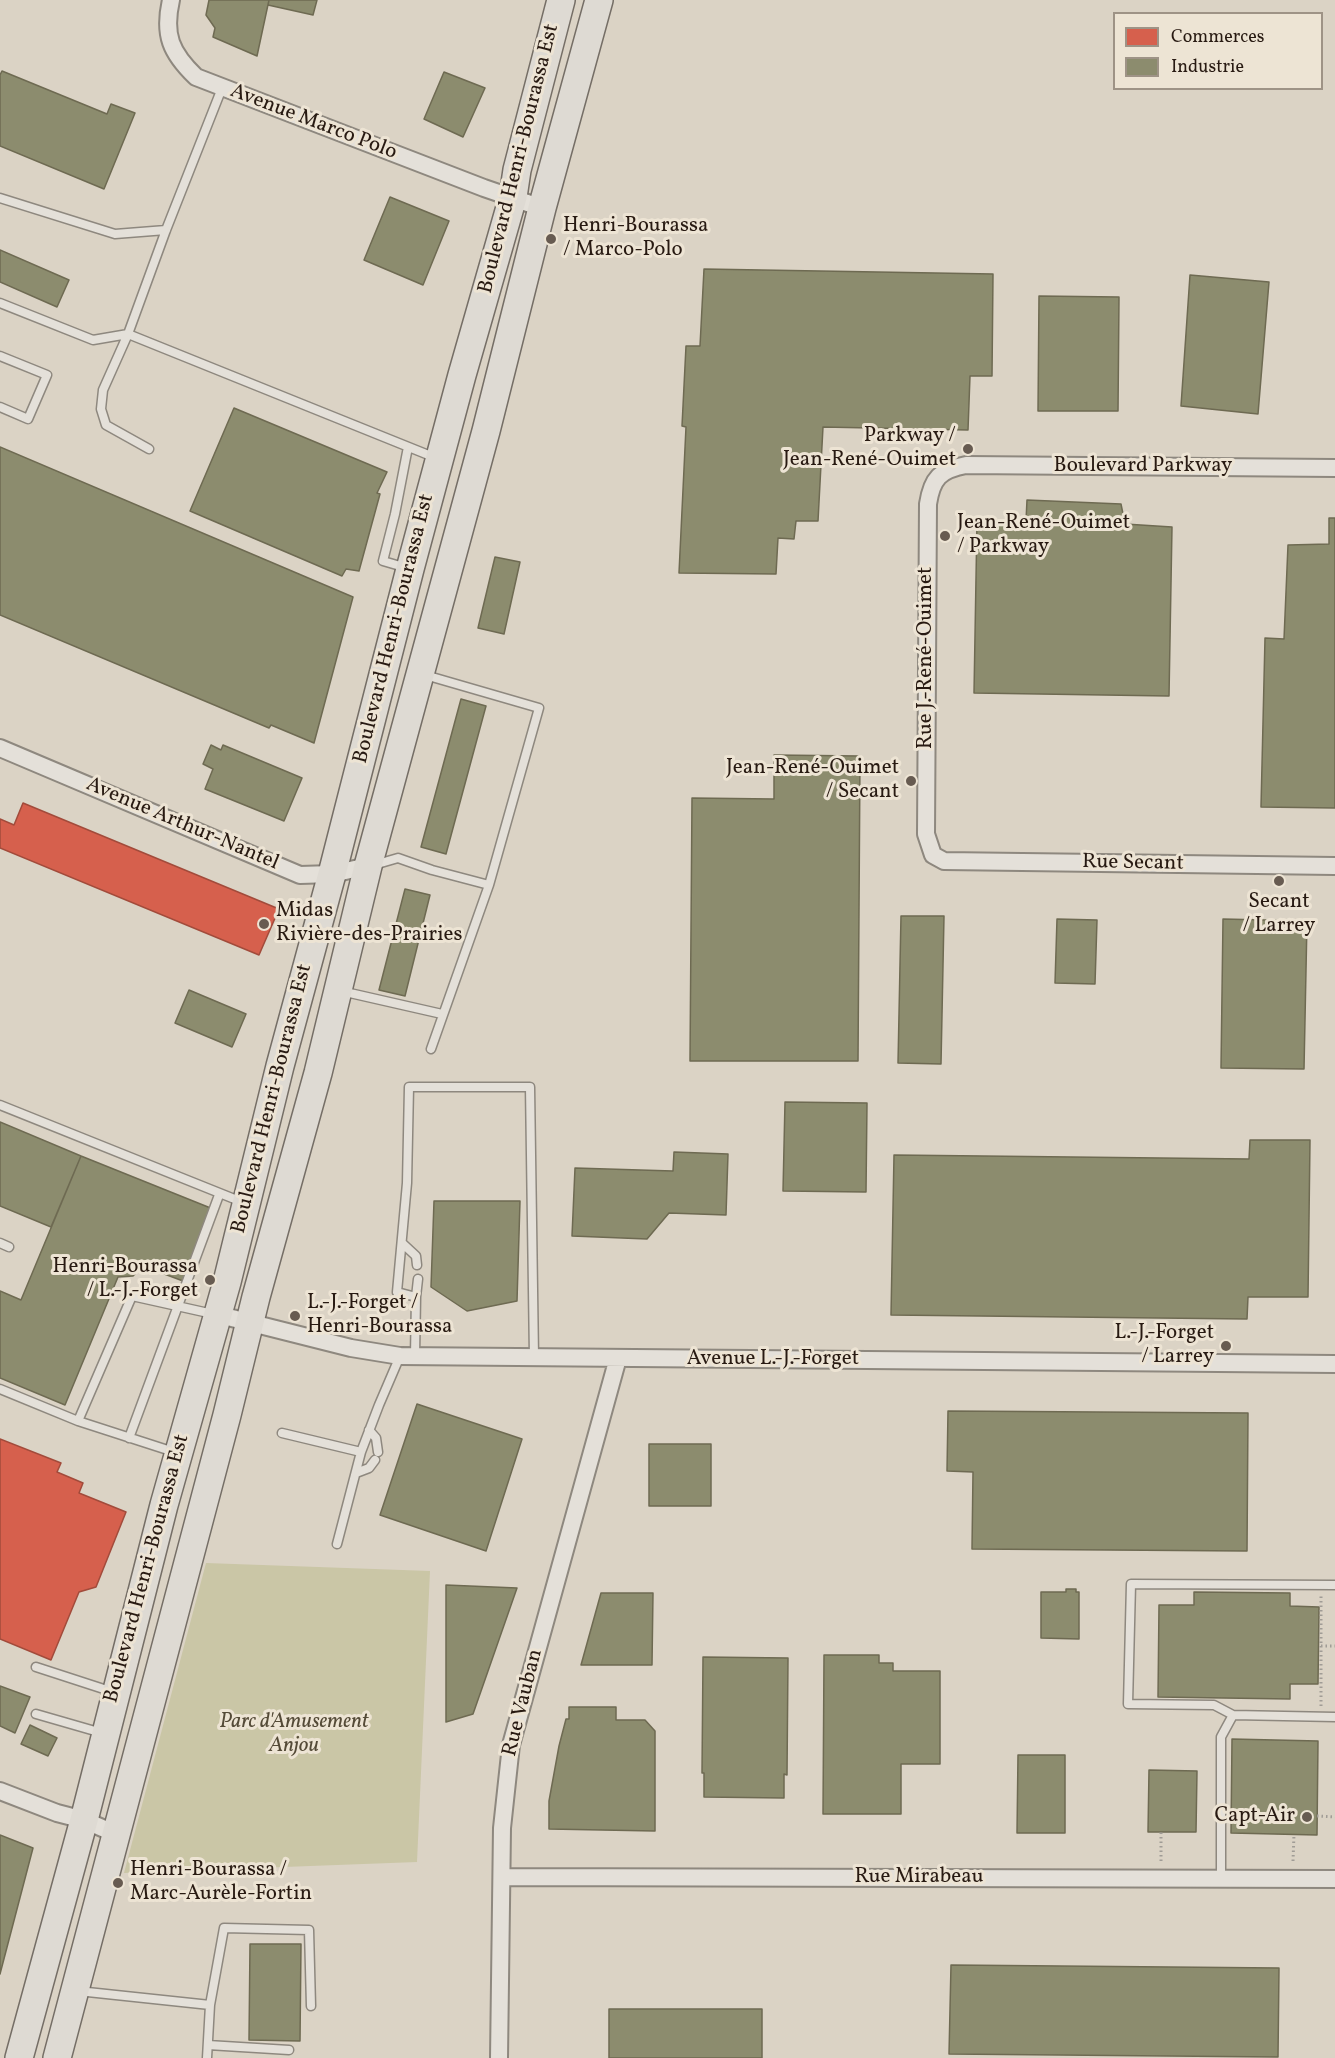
<!DOCTYPE html>
<meta charset="utf-8">
<style>
body{margin:0}
#map{position:relative;width:1335px;height:2058px;overflow:hidden;background:#dbd3c5;font-family:Vollkorn,serif}
canvas{display:block}
.legend{position:absolute;left:1113px;top:12px;width:210px;height:78px;box-sizing:border-box;background:#ede4d4;border:2px solid #9e9386;margin:0;padding:8px 10px;list-style:none;font-size:18px;color:#281a12}
.legend li{display:flex;align-items:center;gap:12px;height:30px}
.legend b{width:30px;border:2px solid #9e9386}
</style>
<div id="map">
<canvas width="1335" height="2058"></canvas>
<ul class="legend">
<li><b style="height:16px;background:#d6604d"></b>Commerces</li>
<li><b style="height:16px;background:#8c8c6e"></b>Industrie</li>
</ul>
</div>
<script>
const c = document.querySelector('canvas').getContext('2d');
c.lineJoin = 'round';
function paint(path, color) {
  c.fillStyle = color;
  c.fill(path, 'evenodd');
}
function stroke(path, color, width, dash) {
  c.strokeStyle = color;
  c.lineWidth = width;
  c.lineCap = dash ? 'butt' : 'round';
  c.setLineDash(dash || []);
  c.stroke(path);
}
function write(font, color, halo, rows, align = 'center') {
  c.font = font + ' Vollkorn,serif';
  c.lineWidth = 6;
  c.setLineDash([]);
  c.textBaseline = 'middle';
  c.strokeStyle = halo;
  c.fillStyle = color;
  for (const [text, x, y, turn = 0] of rows) {
    c.save();
    c.translate(x, y);
    c.rotate((+turn || 0) * Math.PI / 180);
    c.textAlign = isNaN(turn) ? turn : align;
    if (halo) c.strokeText(text, 0, 0);
    c.fillText(text, 0, 0);
    c.restore();
  }
}
const green = new Path2D(`
 M206,1563L430,1571L417,1862L124,1873Z`);
const shops = new Path2D(`
 M23,803L279,909L259,955L0,848V819L14,825Z
 M0,1439L61,1463L57,1472L83,1483L79,1493L126,1512L96,1587L79,1592L51,1660L0,1639Z`);
const industry = new Path2D(`
 M209,0H269L257,56L213,37L215,28L206,15Z
 M269,0H317L313,15L268,5Z
 M2,71L107,114L111,104L135,113L104,189L0,146V75Z
 M444,72L485,88L463,137L424,119Z
 M390,197L449,221L423,285L364,260Z
 M0,250L69,280L57,307L0,282Z
 M704,269L993,274L992,376H970L968,430L823,427L818,521H796L794,539L778,538L776,574L679,573L686,427L682,426L686,346H700Z
 M1190,275L1269,282L1258,414L1181,406Z
 M1039,296L1119,297L1118,411H1038Z
 M234,408L387,472L377,493L380,494L359,571L346,569L342,576L190,511Z
 M0,447L353,597L314,743L271,725L269,728L0,615Z
 M1027,500L1121,504L1125,524L1172,527L1169,696L974,693L977,521H1026Z
 M1329,518H1335V808L1261,807L1265,638L1284,639L1288,545L1329,544Z
 M495,557L520,562L504,634L478,628Z
 M461,699L486,706L446,854L421,847Z
 M211,745L221,750L223,745L302,778L284,821L205,789L213,769L203,764Z
 M774,755L860,756L858,1061H690L692,798L774,799Z
 M405,889L430,895L405,996L379,990Z
 M901,916H944L941,1064L898,1063Z
 M1057,919L1097,920L1095,984L1055,983Z
 M1223,919L1307,921L1304,1069L1221,1068Z
 M189,990L246,1014L232,1047L175,1023Z
 M785,1102L867,1103L866,1192L783,1191Z
 M0,1122L81,1156L51,1227L0,1206Z
 M1250,1140H1310L1308,1297H1248L1247,1319L891,1315L894,1155L1249,1159Z
 M674,1152L728,1154L726,1215L669,1213L647,1239L572,1236L575,1168L673,1171Z
 M81,1156L213,1209L183,1281L143,1266L133,1276L118,1277L65,1405L0,1378V1291L21,1300Z
 M434,1201H520L517,1301L467,1311L431,1287Z
 M417,1404L522,1439L486,1551L380,1515Z
 M948,1411L1248,1413L1247,1551L972,1549L973,1472L947,1471Z
 M649,1444H711V1506H649Z
 M446,1585L517,1588L473,1714L446,1722Z
 M1066,1589H1076V1592H1079V1639L1041,1638V1592H1066Z
 M1194,1592L1290,1593V1606L1319,1607L1318,1684H1290V1699L1158,1697L1159,1605H1194Z
 M601,1593H653L652,1665H581Z
 M824,1655H879V1663H893V1671H940V1764H901V1814H823Z
 M703,1657L788,1658L787,1775L784,1774V1798L704,1797V1773H702Z
 M0,1686L30,1697L15,1733L0,1726Z
 M569,1707H616V1720H645L655,1731V1831L549,1829V1801L559,1746L566,1719H569Z
 M30,1725L57,1738L48,1756L21,1744Z
 M1232,1739L1318,1741L1317,1835L1231,1833Z
 M1018,1755H1065V1833H1017Z
 M1149,1770L1197,1771L1196,1832H1148Z
 M0,1835L33,1848L0,1974Z
 M250,1944H301L300,2041L249,2040Z
 M951,1965L1279,1968L1278,2057L949,2054Z
 M609,2009H762V2058H609Z`);
const path = new Path2D(`
 M1321,1646H1335
 M1321,1706V1596
 M1317,1816L1335,1817
 M1161,1861V1832
 M1293,1861L1294,1834`);
const service = new Path2D(`
 M222,88L166,230L128,334L436,458
 M0,198L115,234L166,230
 M0,303L93,340L128,334
 M128,334L103,390L101,409L106,425L149,449
 M0,356L47,375L28,419L0,407
 M407,568L383,561L395,514L408,447
 M374,865L398,858L432,870L489,885L539,708L425,675
 M341,991L442,1014
 M431,1049L489,885
 M0,1105L242,1202
 M0,1243L9,1247
 M402,1243L416,1256L417,1265
 M416,1297L418,1279
 M415,1356L416,1297L397,1292L407,1183L409,1087H530L534,1357
 M0,1389L78,1421
 M369,1430L376,1438L378,1452
 M282,1433L361,1452
 M129,1438L219,1195
 M174,1452L78,1421L132,1296L213,1314
 M356,1473L369,1468L375,1460
 M337,1544L361,1452L379,1405L400,1356
 M1335,1585L1131,1584L1128,1704L1214,1705L1233,1715L1335,1717
 M36,1667L113,1692
 M36,1714L102,1733
 M1221,1879V1737L1233,1715
 M78,1991L210,2005L207,2058
 M210,2005L224,1928L309,1930L311,2006
 M208,2045L289,2050`);
const minor = new Path2D(`
 M171,0C163,35 171,53 196,77L484,188L542,208
 M1335,468L966,465C940,470 932,478 928,504L926,834L933,855L944,861L1335,866
 M0,748L300,875L332,874L368,866
 M216,1314L351,1348L400,1356L1335,1364
 M0,1791L57,1813L84,1820L116,1834
 M502,1877L1335,1879
 M499,2058L502,1828L511,1745L618,1358`);
const primary = new Path2D(`
 M19,2058L84,1820L164,1505L227,1282L280,1066L332,874L410,569L462,375L513,197L517,170L561,0
 M57,2058L227,1415L256,1297L318,1073L368,866L486,431L542,208L599,0`);
const markers = [
 [551,239,6,"#675b51"],
 [968,449,6,"#675b51"],
 [945,536,6,"#675b51"],
 [911,781,6,"#675b51"],
 [1279,881,6,"#675b51"],
 [264,924,6,"#675b51"],
 [210,1280,6,"#675b51"],
 [295,1316,6,"#675b51"],
 [1226,1346,6,"#675b51"],
 [1307,1817,6,"#675b51"],
 [118,1883,6,"#675b51"]
];
const streetNames = [
 ["Avenue Marco Polo",313,123,21],
 ["Boulevard Henri-Bourassa Est",520,159,-76],
 ["Boulevard Parkway",1143,467],
 ["Boulevard Henri-Bourassa Est",395,629,-76],
 ["Rue J.-René-Ouimet",927,658,-90],
 ["Avenue Arthur-Nantel",182,825,23],
 ["Rue Secant",1133,864,1],
 ["Boulevard Henri-Bourassa Est",273,1099,-76],
 ["Avenue L.-J.-Forget",773,1360],
 ["Boulevard Henri-Bourassa Est",148,1569,-75],
 ["Rue Vauban",524,1703,-76],
 ["Rue Mirabeau",919,1878]
];
const poiNames = [
 ["Henri-Bourassa",563,227],
 ["/ Marco-Polo",563,251],
 ["Parkway /",956,437,"right"],
 ["Jean-René-Ouimet",956,461,"right"],
 ["Jean-René-Ouimet",957,524],
 ["/ Parkway",957,548],
 ["Jean-René-Ouimet",899,769,"right"],
 ["/ Secant",899,793,"right"],
 ["Secant",1279,903,"center"],
 ["/ Larrey",1279,927,"center"],
 ["Midas",276,912],
 ["Rivière-des-Prairies",276,936],
 ["Henri-Bourassa",198,1268,"right"],
 ["/ L.-J.-Forget",198,1292,"right"],
 ["L.-J.-Forget /",307,1304],
 ["Henri-Bourassa",307,1328],
 ["L.-J.-Forget",1214,1334,"right"],
 ["/ Larrey",1214,1358,"right"],
 ["Capt-Air",1295,1817,"right"],
 ["Henri-Bourassa /",130,1871],
 ["Marc-Aurèle-Fortin",130,1895]
];
const parkNames = [
 ["Parc d'Amusement",294,1723],
 ["Anjou",294,1747]
];
paint(green, '#cac6a6');
paint(shops, '#d6604d');
stroke(shops, '#a24b3b', 1.5);
paint(industry, '#8c8c6e');
stroke(industry, '#6e6a52', 1.5);
stroke(service, '#8e887f', 11);
stroke(minor, '#8e887f', 20);
stroke(primary, '#756e66', 30);
stroke(path, '#a09c96', 3, [1.5, 3]);
stroke(service, '#e4e0d9', 8);
stroke(minor, '#e4e0d9', 16);
stroke(primary, '#dedad3', 27);
for (const [x, y, r, color] of markers) {
  const dot = new Path2D();
  dot.arc(x, y, r, 0, 2 * Math.PI);
  c.fillStyle = color;
  c.fill(dot);
  stroke(dot, '#ede4d4', 2);
}
write('21px', '#281a12', '#ede4d4', streetNames);
write('21px', '#281a12', '#ede4d4', poiNames, 'left');
write('italic 21px', '#544a37', '#ede4d4', parkNames);
</script>
